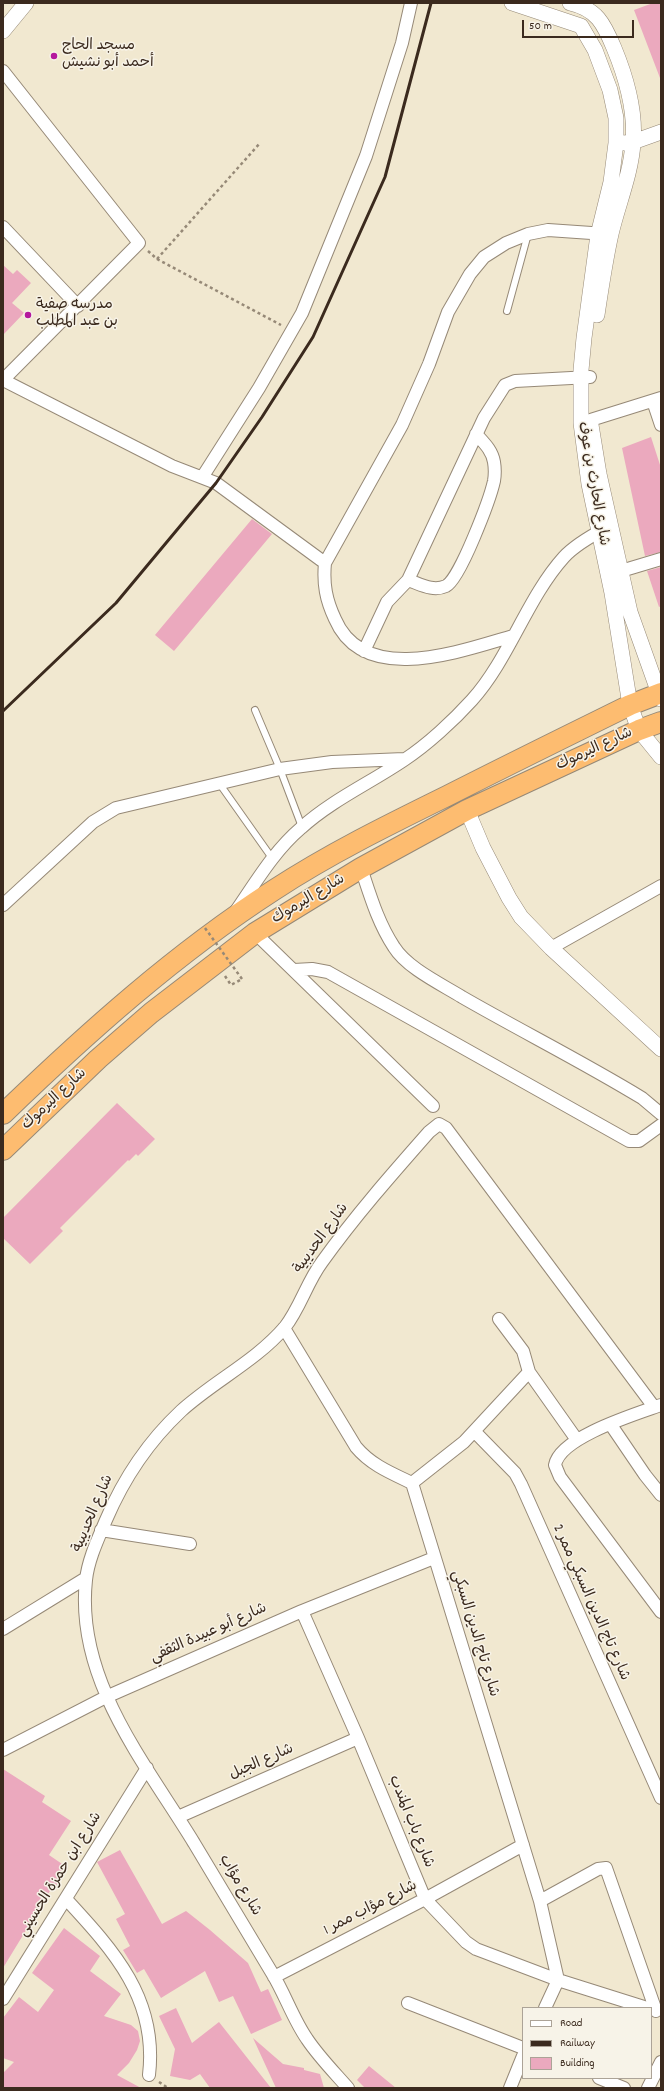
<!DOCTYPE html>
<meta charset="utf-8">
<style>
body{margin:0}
#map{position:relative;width:664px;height:2091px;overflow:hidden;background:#f1e8d0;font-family:Dekko,sans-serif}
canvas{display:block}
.frame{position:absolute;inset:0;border:4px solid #3b2a1e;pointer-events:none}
.legend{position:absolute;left:522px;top:2007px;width:130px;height:72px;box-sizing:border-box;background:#f7f3e8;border:1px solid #aca397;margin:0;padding:5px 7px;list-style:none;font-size:12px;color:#3b2a1e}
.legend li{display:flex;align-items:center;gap:8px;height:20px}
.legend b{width:20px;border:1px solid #aca397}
.scale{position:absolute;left:522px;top:20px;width:112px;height:18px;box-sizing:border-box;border:2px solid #3b2a1e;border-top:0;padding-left:5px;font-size:12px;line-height:14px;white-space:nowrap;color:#3b2a1e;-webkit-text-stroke:3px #f7f3e8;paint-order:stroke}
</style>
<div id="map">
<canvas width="664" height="2091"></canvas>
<div class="frame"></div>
<ul class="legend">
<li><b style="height:5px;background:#fff"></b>Road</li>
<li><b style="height:5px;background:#3b2a1e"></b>Railway</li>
<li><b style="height:11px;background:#eba9be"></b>Building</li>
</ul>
<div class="scale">50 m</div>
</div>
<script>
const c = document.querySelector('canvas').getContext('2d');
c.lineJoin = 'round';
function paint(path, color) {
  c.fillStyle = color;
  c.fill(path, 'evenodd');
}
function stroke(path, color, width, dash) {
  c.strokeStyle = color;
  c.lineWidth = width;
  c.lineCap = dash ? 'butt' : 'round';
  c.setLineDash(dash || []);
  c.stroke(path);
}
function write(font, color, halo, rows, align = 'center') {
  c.font = font + ' Dekko,"Playpen Sans Arabic",sans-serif';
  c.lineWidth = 3;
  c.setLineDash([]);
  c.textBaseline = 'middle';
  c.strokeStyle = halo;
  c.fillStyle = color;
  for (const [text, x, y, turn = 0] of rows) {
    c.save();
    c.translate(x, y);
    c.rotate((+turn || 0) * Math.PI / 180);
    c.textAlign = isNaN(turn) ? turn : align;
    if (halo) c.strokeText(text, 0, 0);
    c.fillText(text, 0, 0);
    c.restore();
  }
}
const building = new Path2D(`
 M653,3H661L660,78L634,10Z
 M3,265L13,274L17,270L31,283L12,303L24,313L3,335Z
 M651,437L661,468V552L645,556L622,448Z
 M252,519L272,534L174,651L155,635Z
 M661,567V606L659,607L647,571Z
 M117,1103L155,1139L138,1156L136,1154L129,1161L128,1160L60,1228L63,1231L30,1264L3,1238V1218Z
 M3,1769L45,1796L42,1802L71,1821L49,1855L68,1868L55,1887L53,1886L3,1968Z
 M120,1850L162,1924L186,1911L210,1930L248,1963L261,1992L268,1989L282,2020L251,2034L233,1996L219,2002L205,1971L161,1998L144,1969L137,1973L123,1950L130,1946L116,1919L125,1914L97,1862Z
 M64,1928L100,1956L90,1971L121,1994L104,2016L131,2025L138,2031L140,2041L137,2050L129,2063L117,2075L141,2088H3V2073L14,2062L3,2058V2018L19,1997L38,2012L54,1990L32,1973Z
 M176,2008L192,2043L219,2022L271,2088H210L200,2074L190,2080L170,2076L175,2049L159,2016Z
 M253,2038L283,2064L304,2068V2070L320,2074L324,2088H276Z
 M369,2066L396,2088H365L357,2080Z`);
const path = new Path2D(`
 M148,251L157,259L281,325
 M157,259L260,143
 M225,976L231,985L242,979
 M159,2082L168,2088`);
const service = new Path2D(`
 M507,311L528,234
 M255,710L280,769L302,827
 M219,783L272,858`);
const minor = new Path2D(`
 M3,71L139,243L3,380
 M3,227L78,306
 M3,380L172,466L216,483L325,563
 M653,401L661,425
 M581,423L661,398
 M203,476L259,388L302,313L366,156L402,43L411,3
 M621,571L661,559
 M408,580C420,584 433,592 446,586C460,579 490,499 494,481C495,475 495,468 494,462C492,450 484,443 476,434
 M513,636C461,651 364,687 335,619C326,600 323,584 325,563L402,425L429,364L448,312L470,274L484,257L506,243L528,234L548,230L606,234
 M364,651L387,602L408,580L484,418L505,385L515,381L590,377
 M361,868C370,895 378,923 394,947C407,968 441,984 462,997C521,1031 583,1062 642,1098L661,1114
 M3,905L93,822L116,808L280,769L332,762L404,759
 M236,911C256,882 274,851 301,828C332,800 370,783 404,760C427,745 454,720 472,700C509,659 527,598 564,557C575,545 591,536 606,528
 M255,933L433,1106
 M551,948L661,886
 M294,970L312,969L328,972L629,1141H639L661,1125
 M284,1328L356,1447C371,1465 391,1473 412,1483
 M529,1372L577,1440
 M661,1405C636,1414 560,1437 555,1465L560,1477L661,1612
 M611,1425L645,1475L661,1495
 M475,1432L515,1473L521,1484L661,1798
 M412,1483L540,1901L558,1980L545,2008
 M412,1483L464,1442L529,1372L523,1351L499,1319
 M101,1530L190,1544
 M302,1611L358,1738L425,1899L466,1942L476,1949L558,1980L647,2008
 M3,1629L86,1578
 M3,1750L106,1697L302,1611L434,1558
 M178,1817L358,1738
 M66,1899C114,1951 158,1999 149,2075
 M540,1901L598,1869L606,1868L656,2011
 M274,1977L425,1899L523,1845
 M3,1999L147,1768
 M408,2003L523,2048
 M599,2078L624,2088
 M348,2088C334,2072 319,2057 307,2039C293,2019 285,1994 272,1973C246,1929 220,1886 194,1843C146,1764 75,1680 86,1580C88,1560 98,1539 106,1520C123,1480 149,1441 181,1411C214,1381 256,1361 285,1327C300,1308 307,1282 322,1262C355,1216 392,1174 429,1132L439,1124L446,1128L654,1407
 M510,2088L523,2056
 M648,2088L661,2062`);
const tertiary = new Path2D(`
 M512,3L581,26L595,50L610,90L616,118V143L611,182L598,235L584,338L581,370V423L589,484L612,593L630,705L639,730L661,757
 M570,3C597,9 604,24 614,48C626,77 636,111 633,143C631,174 618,204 611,234C605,261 601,288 597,315
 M3,31L26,3
 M624,143L633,142L661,132
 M591,425L599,474L630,612L661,699
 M467,810L483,848L509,898L521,917L551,948L661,1049`);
const trunk = new Path2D(`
 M3,1114C87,1033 175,954 274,890C329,854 388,825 447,796C508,765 569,735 630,705L661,693
 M3,1150L98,1059L151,1013L255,933L361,868L467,810L639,730L661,722`);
const rail = new Path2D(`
 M3,711L116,603L216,483L262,417L313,337L385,177L431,3`);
const pathBridge = new Path2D(`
 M205,928L242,979`);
const markers = [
 [54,56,4,"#b5179e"],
 [28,315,4,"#b5179e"]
];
const poiNames = [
 ["مسجد الحاج",62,47],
 ["أحمد أبو نشيش",62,64],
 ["مدرسه صفية",36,306],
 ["بن عبد المطلب",36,323]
];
const streetNames = [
 ["شارع الحارث بن عوف",592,484,80],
 ["شارع اليرموك",595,750,-25],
 ["شارع اليرموك",309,900,-31],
 ["شارع اليرموك",55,1100,-43],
 ["شارع الحديبية",322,1239,-54],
 ["شارع الحديبية",94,1514,-67],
 ["شارع تاج الدين السبكي ممر 2",590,1603,66],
 ["شارع أبو عبيدة الثقفي",209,1634,-24],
 ["شارع تاج الدين السبكي",474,1634,73],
 ["شارع الجبل",262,1763,-24],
 ["شارع باب المندب",410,1822,68],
 ["شارع ابن حمزة الحسيني",61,1875,-58],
 ["شارع مؤاب",239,1886,59],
 ["شارع مؤاب ممر 1",371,1909,-27]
];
paint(building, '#eba9be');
stroke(service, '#968977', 8);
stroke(minor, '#968977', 14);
stroke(tertiary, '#968977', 16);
stroke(trunk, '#968977', 22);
stroke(path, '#968977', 2.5, [3, 3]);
stroke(service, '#fff', 6);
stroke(minor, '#fff', 12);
stroke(tertiary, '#fff', 15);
stroke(trunk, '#fdbc70', 20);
stroke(rail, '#3b2a1e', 3);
stroke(pathBridge, '#968977', 2.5, [3, 3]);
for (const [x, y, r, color] of markers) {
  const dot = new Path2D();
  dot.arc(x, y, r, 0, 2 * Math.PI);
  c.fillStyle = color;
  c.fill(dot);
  stroke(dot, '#f7f3e8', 1.5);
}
write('15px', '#3b2a1e', '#f7f3e8', poiNames, 'left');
write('15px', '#3b2a1e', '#f7f3e8', streetNames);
</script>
